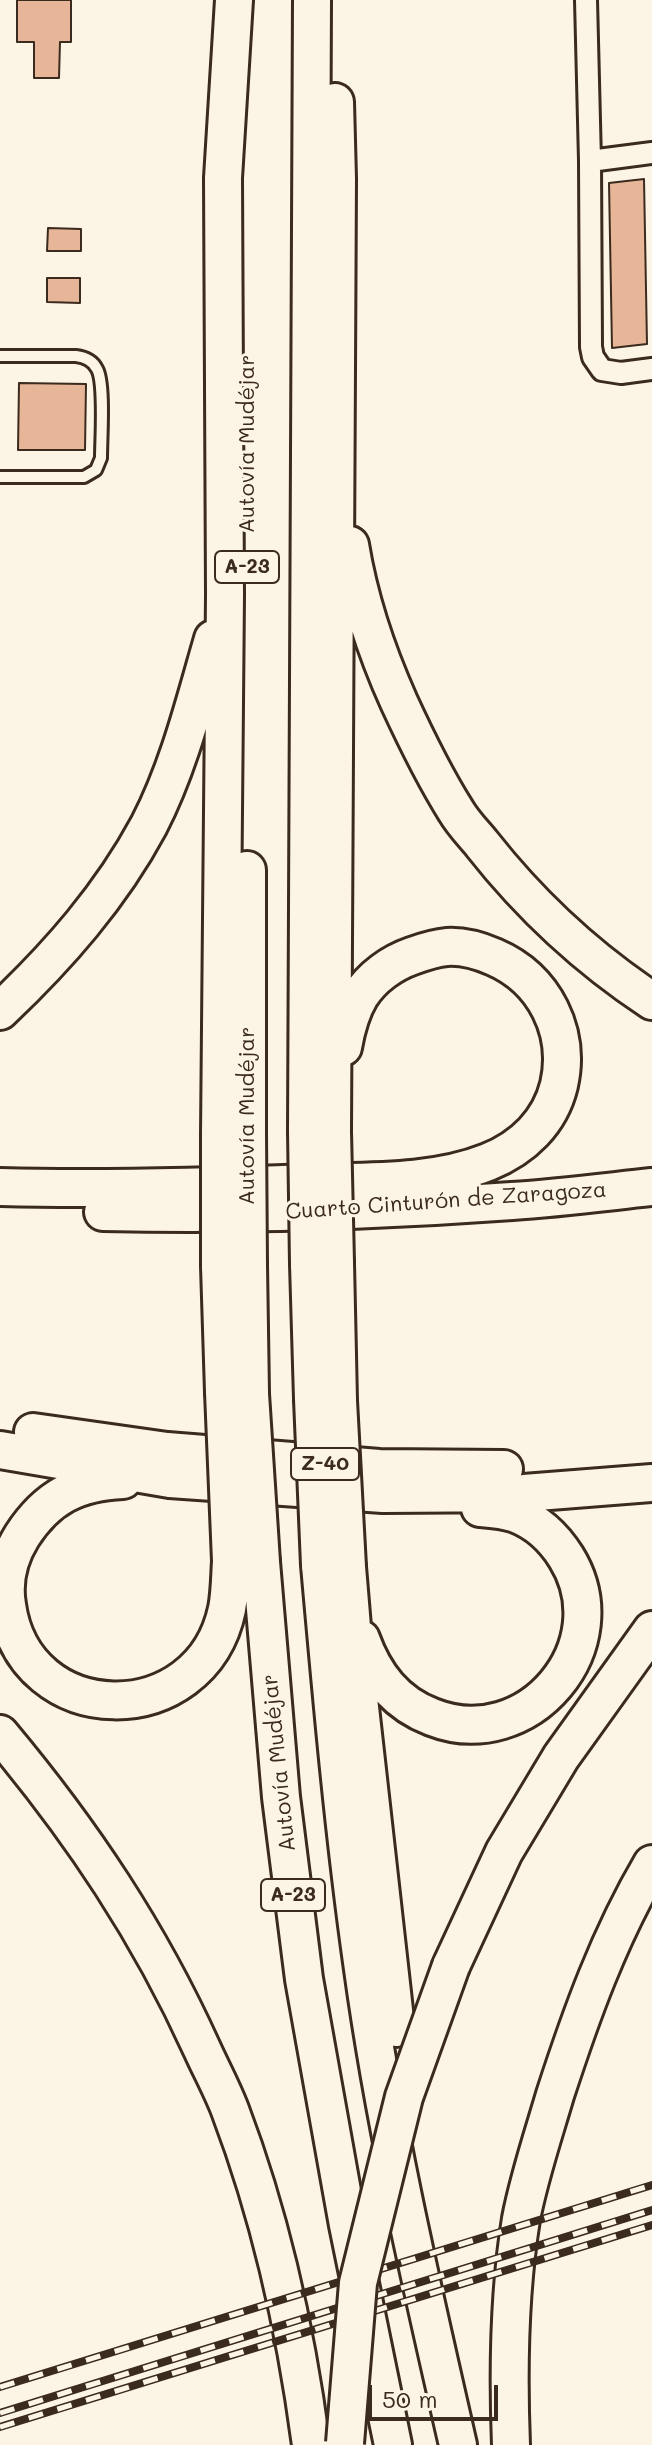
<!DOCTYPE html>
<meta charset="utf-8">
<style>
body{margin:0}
#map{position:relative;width:652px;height:2445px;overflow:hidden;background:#fcf5e5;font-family:Mali,sans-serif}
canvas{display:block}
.scale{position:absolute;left:368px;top:2385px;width:130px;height:36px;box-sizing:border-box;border:4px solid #3b2a1e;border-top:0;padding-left:10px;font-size:24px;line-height:28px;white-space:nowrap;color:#3b2a1e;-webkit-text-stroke:6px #fcf5e5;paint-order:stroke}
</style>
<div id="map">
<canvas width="652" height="2445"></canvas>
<div class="scale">50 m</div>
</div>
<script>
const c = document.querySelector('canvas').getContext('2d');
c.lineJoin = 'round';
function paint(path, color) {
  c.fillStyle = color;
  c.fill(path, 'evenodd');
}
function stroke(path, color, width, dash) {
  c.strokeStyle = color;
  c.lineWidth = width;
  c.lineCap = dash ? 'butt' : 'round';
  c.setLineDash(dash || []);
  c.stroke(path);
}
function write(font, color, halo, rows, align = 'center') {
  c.font = font + ' Mali,sans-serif';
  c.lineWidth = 6;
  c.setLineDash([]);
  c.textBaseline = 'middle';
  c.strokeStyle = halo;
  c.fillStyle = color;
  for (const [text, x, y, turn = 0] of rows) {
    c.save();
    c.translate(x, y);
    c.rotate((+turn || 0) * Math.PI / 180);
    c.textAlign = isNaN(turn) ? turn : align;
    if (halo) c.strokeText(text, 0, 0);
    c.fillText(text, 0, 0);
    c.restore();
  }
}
const building = new Path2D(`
 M17,0H71V42H60L59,78H34V42H17Z
 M644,179L647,344L612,348L609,183Z
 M48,228L81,229V251H47Z
 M47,278H80V303L47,302Z
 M19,383L86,384L85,450H18Z`);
const lane = new Path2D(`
 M0,356H76C85,357 93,361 97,369C105,383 101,439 101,458L96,470L84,477H0`);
const street = new Path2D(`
 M586,0L590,161L591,347L593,357L602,370L621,373L652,369
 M590,161L652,153`);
const highway = new Path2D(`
 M350,545C359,600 377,653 399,702C416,739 434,776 456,811C463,823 473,833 482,844C530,905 587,958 652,1001
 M0,1011C58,956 111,896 149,825C179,767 195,701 213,639
 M307,1131L312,0
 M332,1131L337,179L335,102
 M247,1133V870
 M220,1134L225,595L223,178L234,0
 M0,1187C103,1190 206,1187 309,1183C367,1181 433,1184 488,1162C523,1148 550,1122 559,1085C571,1032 545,979 494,957C480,951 463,946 447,947C435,948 423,952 412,956C392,963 372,977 360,996C351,1011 346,1030 343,1047
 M103,1212C239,1215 376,1211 512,1201C559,1198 605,1192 652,1187
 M335,1263L338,1401
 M309,1264L313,1399
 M248,1265L250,1394
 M220,1266L224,1392
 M33,1432L167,1451L379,1468L504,1469
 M0,1450L170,1479L383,1494L524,1493L652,1483
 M123,1480C77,1482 47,1497 22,1536C9,1557 3,1581 7,1605C24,1730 201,1733 227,1609C230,1594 230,1577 231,1561
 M261,1562L281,1797L304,1979L348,2225L393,2445
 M320,1565C332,1700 344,1835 363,1969C385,2129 422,2287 458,2445
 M347,1567L355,1663L396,2028
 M361,1639C374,1675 395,1703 432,1717C528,1755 621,1645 566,1557C554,1538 537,1522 516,1514C505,1510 492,1509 480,1508
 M0,1734C82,1832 149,1932 202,2049C211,2069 222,2089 230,2110C271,2218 296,2331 311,2445
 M451,1966L504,1852L561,1757L652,1630
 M511,2445C508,2370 509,2293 521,2219C529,2177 543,2136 555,2095C581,2015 609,1937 652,1864`);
const rail = new Path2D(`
 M0,2387L652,2185
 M0,2413L652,2210
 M0,2427L652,2225`);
const highwayBridge = new Path2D(`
 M307,1131L309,1264
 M332,1131L335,1263
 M247,1133L248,1265
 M220,1134V1266
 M224,1392L231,1561
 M250,1394L261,1562
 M313,1399L320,1565
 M338,1401L347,1567
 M345,2443L358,2283L404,2097L451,1966`);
const shields = [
 [247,567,64],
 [325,1464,68],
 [293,1895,64]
];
const shieldNames = [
 ["A-23",247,567],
 ["Z-40",325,1464],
 ["A-23",293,1895]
];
const streetNames = [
 ["Autovía Mudéjar",247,444,-90],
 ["Autovía Mudéjar",247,1116,-90],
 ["Cuarto Cinturón de Zaragoza",446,1201,-4],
 ["Autovía Mudéjar",279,1763,-96]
];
paint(building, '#e7b698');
stroke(building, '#3b2a1e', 2);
stroke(lane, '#3b2a1e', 16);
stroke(street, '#3b2a1e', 26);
stroke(highway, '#3b2a1e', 42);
stroke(lane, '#fcf5e5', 10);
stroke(street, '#fcf5e5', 20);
stroke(highway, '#fcf5e5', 36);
stroke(rail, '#3b2a1e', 8);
stroke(rail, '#fcf5e5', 5, [15]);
stroke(highwayBridge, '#3b2a1e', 42, []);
stroke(highwayBridge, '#fcf5e5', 36);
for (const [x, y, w] of shields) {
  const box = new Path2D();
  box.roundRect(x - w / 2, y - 16, w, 32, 6);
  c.fillStyle = '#fcf5e5';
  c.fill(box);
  stroke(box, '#3b2a1e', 2);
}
write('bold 20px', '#3b2a1e', null, shieldNames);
write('22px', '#3b2a1e', '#fcf5e5', streetNames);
</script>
